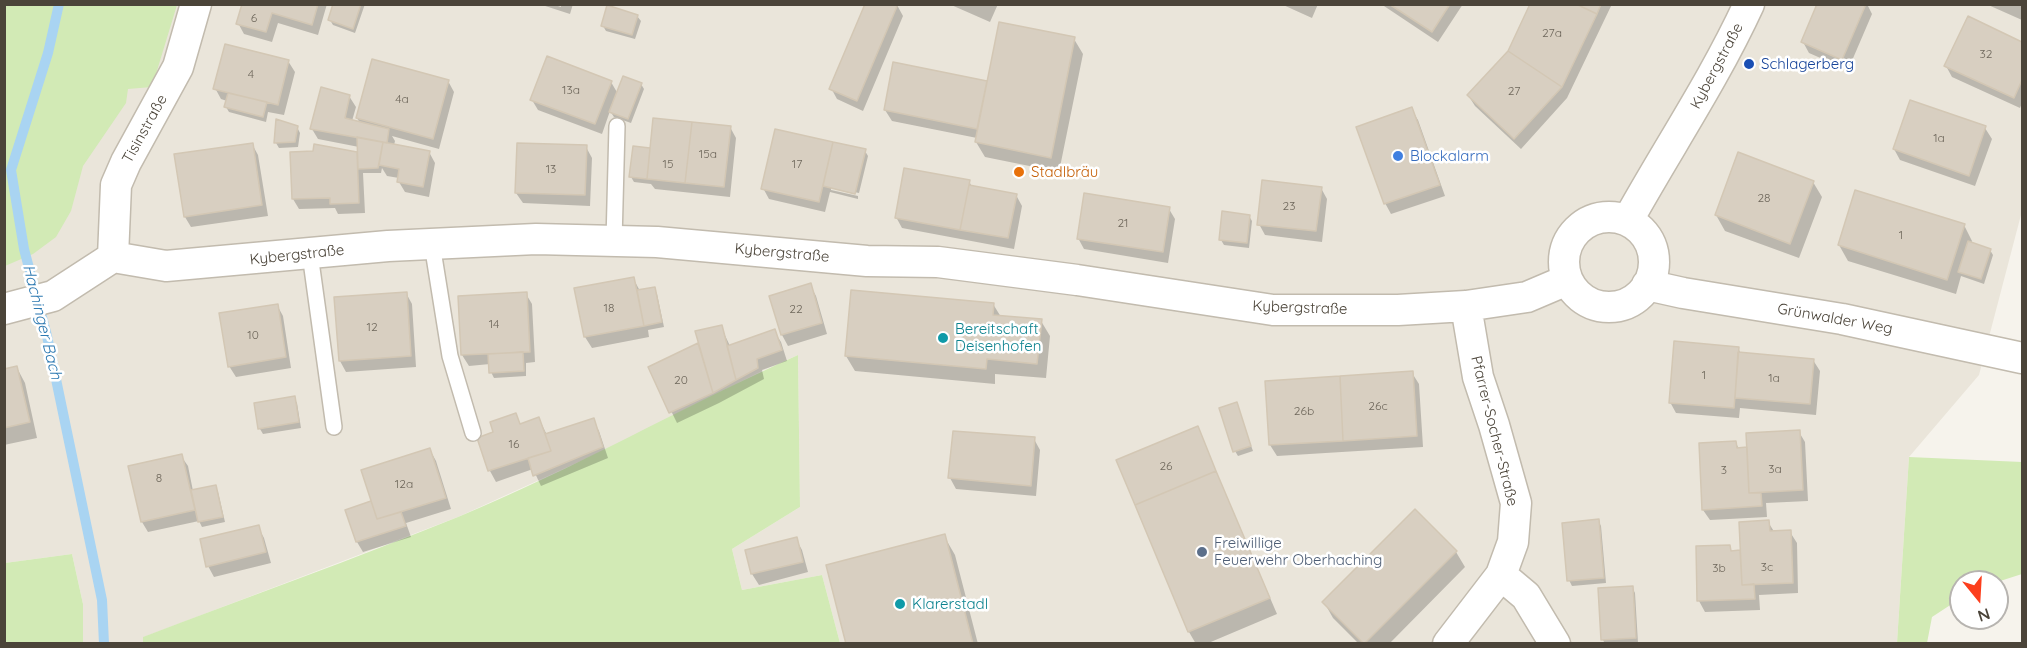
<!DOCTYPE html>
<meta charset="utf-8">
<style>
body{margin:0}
#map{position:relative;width:2027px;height:648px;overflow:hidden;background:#f6f3ec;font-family:Quicksand,sans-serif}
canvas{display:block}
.frame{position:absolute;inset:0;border:6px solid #4b4439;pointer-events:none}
.north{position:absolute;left:1949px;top:570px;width:60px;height:60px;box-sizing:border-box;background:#fff;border:2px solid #b7b4b0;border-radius:50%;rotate:162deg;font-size:16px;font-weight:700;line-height:24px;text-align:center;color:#4b4439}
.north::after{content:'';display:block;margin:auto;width:21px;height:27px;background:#fc3f1d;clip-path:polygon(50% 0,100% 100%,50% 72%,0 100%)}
</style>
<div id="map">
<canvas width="2027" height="648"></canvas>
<div class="frame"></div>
<div class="north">N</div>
</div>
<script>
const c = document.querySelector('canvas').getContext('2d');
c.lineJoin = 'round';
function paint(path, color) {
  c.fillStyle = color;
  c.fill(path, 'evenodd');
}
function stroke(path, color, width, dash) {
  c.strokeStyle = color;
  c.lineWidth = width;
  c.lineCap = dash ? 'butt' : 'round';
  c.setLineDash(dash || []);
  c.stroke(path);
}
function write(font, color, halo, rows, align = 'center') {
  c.font = font + ' Quicksand,sans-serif';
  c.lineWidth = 5;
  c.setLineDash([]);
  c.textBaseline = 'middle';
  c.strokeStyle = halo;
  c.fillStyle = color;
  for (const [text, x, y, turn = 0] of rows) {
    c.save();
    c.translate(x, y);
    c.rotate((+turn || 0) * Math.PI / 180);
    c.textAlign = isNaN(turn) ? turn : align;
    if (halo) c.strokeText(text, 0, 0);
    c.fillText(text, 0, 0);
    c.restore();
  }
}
const residential = new Path2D(`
 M4,5H2022V211L1979,375L1909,457L1897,643H840L822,575L742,590L732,549L800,507L798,355L760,372L605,450L458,517L144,637L143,643H83V604L72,554L5,563Z`);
const green = new Path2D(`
 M5,5H177L152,87L128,89L126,103L83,166L71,211L56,237L33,254L5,266Z
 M798,355L800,507L732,549L742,590L822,575L840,643H143V637C248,597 354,559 458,517C574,469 684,406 798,355Z
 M1909,457L2022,462V574L1997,582H1961V598L1932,617L1927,643H1897Z
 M72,554L83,604V643H5V563Z`);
const shadow = new Path2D(`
 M243,4H327L318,35L278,23L272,42L244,34L238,23Z
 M335,4H365L355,33L333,25L330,20Z
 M539,4H558V6L561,7V4H573L570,14Z
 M949,4H998L990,22Z
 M1281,4H1318L1312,18Z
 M1381,4H1463L1438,42Z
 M1532,4H1612L1567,98L1521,149L1475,106L1468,95L1509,52Z
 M1818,4H1867L1872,14L1848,70L1809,53L1803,42Z
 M2022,4V20L1986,4Z
 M897,5L903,16L863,111L837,99L831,88Z
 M637,16L641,21L635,39L606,31L603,26Z
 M1968,18L2022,43V103L2020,108L1952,77L1946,66Z
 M1074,39L1083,54L1059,172L985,157L976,142L977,138L892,121L885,110L895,64L988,83Z
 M288,61L295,72L284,115L268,112L266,122L229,112L226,107L227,101L221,99L215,88Z
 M448,81L454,92L439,149L392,136L395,141L394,145L429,152L435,163L429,197L405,192L399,182V178L387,176L382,168L381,173H363L365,213L338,214L335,208L299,209L293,199L356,153L359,158V147L318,139L312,129L349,96L356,107L352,121L360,123L357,118Z
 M611,82L618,94L641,84L644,89L631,123L614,117L610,111L602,134L538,110L532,100Z
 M1911,101L1985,128L1992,139L1975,186L1900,160L1894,149Z
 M1411,109L1418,120L1445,196L1391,214L1385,203Z
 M297,127L300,133L298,147L279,148L276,143Z
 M730,127L736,138L730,197L655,189L651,184L634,182L631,177L649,150L651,153Z
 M776,131L865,151L868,156L859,193L831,187V190L858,196V199L830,192L825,212L769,199L763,188Z
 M252,144L258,155L268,216L191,227L185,217Z
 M586,147L592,158L590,206L523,203L516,193Z
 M969,181L972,187L1016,195L1022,206L1014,249L902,228L896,217Z
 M1813,182L1822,197L1799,258L1725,231L1716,215Z
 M1321,188L1327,199L1322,242L1265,235L1259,224Z
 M1169,209L1175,219L1168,263L1084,249L1078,238Z
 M1249,216L1252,221L1249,248L1224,245L1221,240Z
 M1964,225L1972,241L1971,244L1990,250L1993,255L1984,284L1961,276L1956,294L1848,261L1839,245Z
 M633,278L640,291L654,289L657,294L664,327L648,330L649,337L592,348L585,337L576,289Z
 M810,285L816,296L827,334L788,346L782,335L771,297Z
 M406,293L412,304L416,367L346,372L340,361Z
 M526,294L532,304L535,362L526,363V376L494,378L491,372L490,364L469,366L462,355Z
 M993,304L1001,317L1041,321L1050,336L1046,378L995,374V384L855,371L846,356Z
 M277,305L283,316L291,368L236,377L229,366Z
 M721,327L730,346L774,331L781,342L787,361L762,370L764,379L719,403L677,423L650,368L700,344Z
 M1738,348L1741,354L1813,360L1820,371L1816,415L1740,408L1739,418L1676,413L1670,402Z
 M17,368L25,383L37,438L4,445V370Z
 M1412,373L1419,384L1423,447L1277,456L1270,445L1266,382Z
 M294,398L297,403L301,428L263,434L260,429Z
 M1236,404L1253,451L1238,456L1235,451Z
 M515,415L521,425L539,419L547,435L593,420L599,431L608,458L541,486L533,469L496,482L490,471L479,439L495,433Z
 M1197,428L1277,614L1206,644H1196L1189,632L1118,461Z
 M954,432L1034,439L1040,450L1036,496L956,489L950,478Z
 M1799,432L1805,442L1808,501L1766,503L1767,517L1710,520L1703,510L1736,443L1739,449Z
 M430,450L436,461L451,509L406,523L411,537L363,552L357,542L347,511L373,502Z
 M181,456L188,466L193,491L215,486L218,492L225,522L202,527L199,521L148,532L142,522Z
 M1415,511L1456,552L1465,567L1389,644H1359L1333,618L1324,602Z
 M1598,520L1601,526L1606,583L1572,586L1569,580Z
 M1768,522L1775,533L1790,532L1797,543L1798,593L1759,595L1760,610L1705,612L1699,601L1697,548L1729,546L1733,553L1742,552Z
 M258,527L264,538L271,563L214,577L208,566Z
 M944,536L955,555L978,644H848Z
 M796,539L802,550L808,572L759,585L752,574L747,552Z
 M1632,587L1635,593L1638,643L1605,644L1603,640Z`);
const stream = new Path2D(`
 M59,4L48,53L11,170L24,249L47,336L102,600L104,644`);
const building = new Path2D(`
 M242,4H318L312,25L272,13L266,32L236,24Z
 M333,4H361L353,29L328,20Z
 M865,4H898L857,101L829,89Z
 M1389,4H1450L1432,32Z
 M1530,4H1576L1597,14L1562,87L1508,51Z
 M1576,4H1601L1597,14Z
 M1817,4H1866L1842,60L1801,42Z
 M607,5L638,15L632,35L601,26Z
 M1968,16L2022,42V80L2014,98L1944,66Z
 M999,22L1075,37L1051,158L975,142Z
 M225,44L289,60L278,105L213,89Z
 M1508,51L1562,87L1514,139L1467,95Z
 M547,56L612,81L595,124L530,100Z
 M372,59L449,80L433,139L356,118Z
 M893,62L987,81L977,129L884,110Z
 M623,76L642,83L628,119L609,112Z
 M321,87L350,95L345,118L389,129L387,143L310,129Z
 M228,93L267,102L263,117L224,107Z
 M1910,100L1986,126L1969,176L1893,149Z
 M1412,107L1440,185L1384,204L1356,127Z
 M653,118L692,122L685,183L647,179Z
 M276,119L298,126L295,142L274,143Z
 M692,122L731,126L724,187L685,183Z
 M775,129L833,142L819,202L761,189Z
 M357,137L383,142L378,168L358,169Z
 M383,142L430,151L423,187L397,182L399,169L379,165Z
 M833,142L866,149L855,194L823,186Z
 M253,143L262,205L184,217L174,154Z
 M517,143L587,145L585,195L515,193Z
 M314,144L357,152L359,203L330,204V198L292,199L290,152L313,151Z
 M633,146L650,148L647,179L629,177Z
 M1738,152L1814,181L1790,244L1715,215Z
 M904,168L970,180L960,230L895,218Z
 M1262,180L1322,187L1316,231L1257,225Z
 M969,185L1017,194L1008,238L960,230Z
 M1855,190L1965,224L1947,280L1838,245Z
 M1084,193L1170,207L1163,252L1077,239Z
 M1222,211L1250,215L1247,243L1219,240Z
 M1968,241L1991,249L1981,279L1958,272Z
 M634,277L644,326L584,337L574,288Z
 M811,283L822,323L781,335L769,296Z
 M655,287L662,322L644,326L637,290Z
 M851,290L994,303L993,315L1042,319L1037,364L987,359L986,369L845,356Z
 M407,292L411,356L339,361L334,297Z
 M527,292L530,352L461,355L458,296Z
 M278,304L286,357L228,367L219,313Z
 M722,325L736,380L713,393L695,331Z
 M775,329L782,350L757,359L758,368L736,380L727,346Z
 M1674,341L1739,347L1734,408L1669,403Z
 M698,343L713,393L669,413L648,367Z
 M523,352L524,371L489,373L488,354Z
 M1738,352L1814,359L1810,404L1735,398Z
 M17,366L30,422L4,428V369Z
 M1413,371L1417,436L1343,441L1340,376Z
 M1340,376L1343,441L1269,445L1265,381Z
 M295,396L299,422L258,429L254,403Z
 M1237,402L1251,446L1233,452L1219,408Z
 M516,413L520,424L539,417L551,451L488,471L477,438L493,432L490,422Z
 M594,418L603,447L533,476L528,458L551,451L545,434Z
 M1198,426L1216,471L1135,505L1116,460Z
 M1800,430L1803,490L1749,493L1746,433Z
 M953,431L1035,437L1031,486L948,478Z
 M1736,441L1737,448L1747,447L1749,493H1761L1762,506L1702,510L1699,443Z
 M430,448L446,498L377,519L361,470Z
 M182,454L195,510L141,522L128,466Z
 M1216,471L1270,598L1188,632L1135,505Z
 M216,485L223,517L198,522L191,490Z
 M371,501L377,519L401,512L406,526L356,542L345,510Z
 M1415,509L1457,551L1364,644L1322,602Z
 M1599,519L1604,578L1567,581L1562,523Z
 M1769,520L1770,531L1791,530L1793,583L1742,585L1739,522Z
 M259,525L266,552L206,567L200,539Z
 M945,534L973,644H846L826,565Z
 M797,537L803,562L751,574L745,550Z
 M1730,545L1731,551L1740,550L1742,585L1754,584L1755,599L1697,601L1696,546Z
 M1633,586L1636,638L1601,640L1598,588Z`);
const lane = new Path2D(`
 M614,241L617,126
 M432,244L450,356L473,433
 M310,254L334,427`);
const street = new Path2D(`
 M1564 262a45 45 0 1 1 90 0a45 45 0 1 1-90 0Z
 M1628,220C1668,148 1714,80 1749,4
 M113,257L116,185L126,162L178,67L196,4
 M1647,285L1683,293L1842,319L2022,358
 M4,309L53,296L113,257L166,266L388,246L536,239L657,242L867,261L938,262L1077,280L1273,310H1398L1466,306L1527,297L1567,280
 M1501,575L1526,596L1555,644
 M1448,644L1501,575L1513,542L1516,503L1494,425L1478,377L1466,306`);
const markers = [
 [1749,64,6,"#1a4fb4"],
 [1398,156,6,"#3f7fe0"],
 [1019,172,6,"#e8710a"],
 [943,338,6,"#0f9aa8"],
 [1202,552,6,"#5c6f8a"],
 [900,604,6,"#0f9aa8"]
];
const numberNames = [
 ["6",254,18],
 ["27a",1552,33],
 ["32",1986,54],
 ["4",251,74],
 ["13a",571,90],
 ["27",1514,91],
 ["4a",402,99],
 ["1a",1939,138],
 ["15a",708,154],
 ["15",668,164],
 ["17",797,164],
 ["13",551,169],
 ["28",1764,198],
 ["23",1289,206],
 ["21",1123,223],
 ["1",1901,235],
 ["18",609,308],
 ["22",796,309],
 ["14",494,324],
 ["12",372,327],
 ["10",253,335],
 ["1",1704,375],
 ["1a",1774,378],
 ["20",681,380],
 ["26c",1378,406],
 ["26b",1304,411],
 ["16",514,444],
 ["26",1166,466],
 ["3a",1775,469],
 ["3",1724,470],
 ["8",159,478],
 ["12a",404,484],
 ["3c",1767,567],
 ["3b",1719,568]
];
const transitNames = [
 ["Schlagerberg",1761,64]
];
const streetNames = [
 ["Kybergstraße",1717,66,-62],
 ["Tisinstraße",145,129,-61],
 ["Kybergstraße",782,253,5],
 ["Kybergstraße",297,255,-6],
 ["Kybergstraße",1300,308,2],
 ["Grünwalder Weg",1835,319,10],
 ["Pfarrer-Socher-Straße",1494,431,76]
];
const shopNames = [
 ["Blockalarm",1410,156]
];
const foodNames = [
 ["Stadlbräu",1031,172]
];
const cultureNames = [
 ["Bereitschaft",955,329],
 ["Deisenhofen",955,346],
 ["Klarerstadl",912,604]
];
const serviceNames = [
 ["Freiwillige",1214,543],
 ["Feuerwehr Oberhaching",1214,560]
];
const waterNames = [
 ["Hachinger Bach",42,322,76]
];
paint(residential, '#eae5da');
paint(green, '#d2eab5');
paint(shadow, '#0003');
stroke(stream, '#a9d4f2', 10);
paint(building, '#d8cfc1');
stroke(building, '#d3c7b4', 1.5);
stroke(lane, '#c2bbae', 18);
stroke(street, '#c2bbae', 33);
stroke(lane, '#fff', 15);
stroke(street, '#fff', 30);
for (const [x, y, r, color] of markers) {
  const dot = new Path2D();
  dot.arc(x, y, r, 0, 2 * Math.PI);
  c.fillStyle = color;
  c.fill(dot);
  stroke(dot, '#fff', 2);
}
write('12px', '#6e675b', null, numberNames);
write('15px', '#164399', '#fff', transitNames, 'left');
write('15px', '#4b4439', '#fff', streetNames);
write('15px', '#366cbe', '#fff', shopNames, 'left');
write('15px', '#c56008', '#fff', foodNames, 'left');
write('15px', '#0d838f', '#fff', cultureNames, 'left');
write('15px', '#4e5e75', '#fff', serviceNames, 'left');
write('italic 16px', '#2e7ab2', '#fff', waterNames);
</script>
